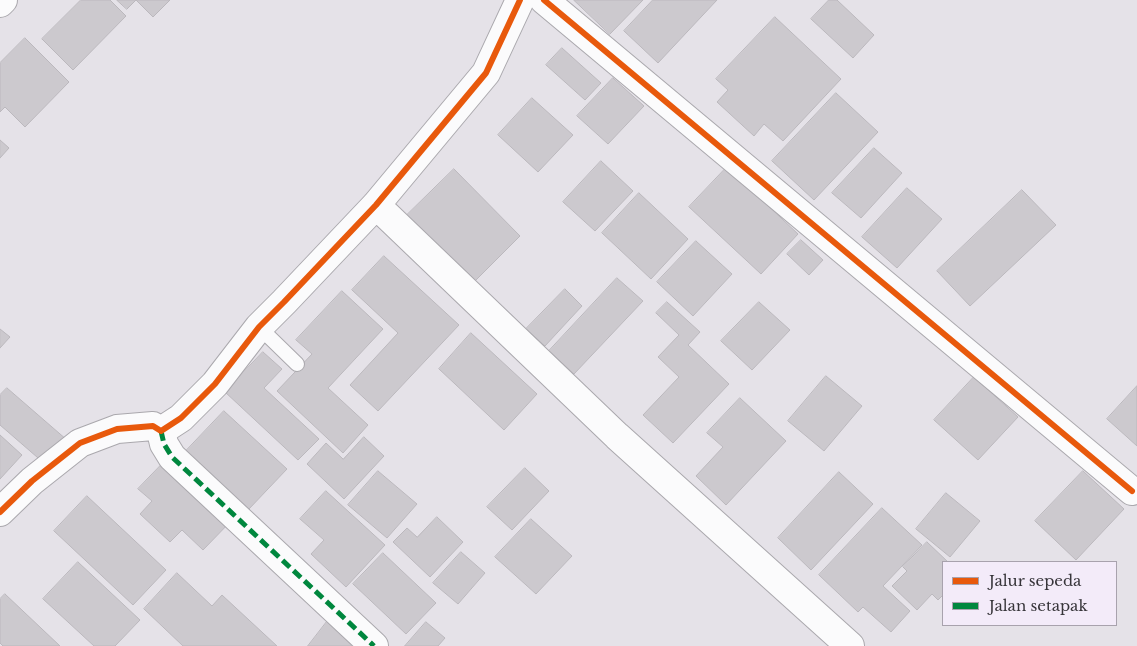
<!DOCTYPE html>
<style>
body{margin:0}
#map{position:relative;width:1137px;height:646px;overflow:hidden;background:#e5e2e8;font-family:"Libre Baskerville",serif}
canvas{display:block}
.legend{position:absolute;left:942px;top:561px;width:175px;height:65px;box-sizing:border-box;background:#f3ebf9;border:1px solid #a8a2ad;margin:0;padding:6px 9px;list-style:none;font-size:15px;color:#37353a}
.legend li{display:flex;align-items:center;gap:10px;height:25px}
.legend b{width:25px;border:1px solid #a8a2ad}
</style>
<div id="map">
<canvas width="1137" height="646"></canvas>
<ul class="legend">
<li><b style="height:6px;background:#e8590c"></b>Jalur sepeda</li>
<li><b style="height:6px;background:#00873e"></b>Jalan setapak</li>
</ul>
</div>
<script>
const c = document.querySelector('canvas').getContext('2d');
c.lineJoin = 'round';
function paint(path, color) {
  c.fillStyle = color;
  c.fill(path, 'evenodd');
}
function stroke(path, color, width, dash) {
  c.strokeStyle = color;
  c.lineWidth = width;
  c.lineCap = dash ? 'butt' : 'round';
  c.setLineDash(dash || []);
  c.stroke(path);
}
const building = new Path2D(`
 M81,0H110L126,16L73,70L42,39Z
 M117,0H170L153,17L136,0L127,9Z
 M574,0H643L610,34Z
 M653,0H717L658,63L624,31Z
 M829,0H837L874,35L853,58L811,19Z
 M775,17L841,79L783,141L764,124L754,136L717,102L728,90L716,79Z
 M25,38L69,82L25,127L5,107L0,112V63Z
 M562,48L601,83L585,100L546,65Z
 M613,78L644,106L608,144L577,116Z
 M836,93L878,132L814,200L772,161Z
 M532,98L573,135L538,172L498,135Z
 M0,140L9,148L0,158Z
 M874,148L902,173L861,218L832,193Z
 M601,161L633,191L595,231L563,202Z
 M727,167L798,234L761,274L689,207Z
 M454,169L520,236L473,283L406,216Z
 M907,188L942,219L897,268L862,237Z
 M1022,190L1056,225L970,306L937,271Z
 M639,193L688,239L651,279L602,233Z
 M801,240L823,260L809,275L787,254Z
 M696,241L732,274L693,316L657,282Z
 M384,256L459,325L378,411L350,385L398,333L352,290Z
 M617,278L643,301L574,374L549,351Z
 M565,289L582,306L545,346L526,329Z
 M342,291L383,329L328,388L368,425L343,453L277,391L312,354L296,340Z
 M667,302L700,332L688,345L729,384L673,443L643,415L679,377L658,357L679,335L656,313Z
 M759,302L790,330L752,370L721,341Z
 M0,329L10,337L0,348Z
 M471,333L537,394L504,430L439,369Z
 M263,352L282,369L264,388L319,439L298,460L225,392Z
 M826,376L862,406L824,451L788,421Z
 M974,377L1018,417L978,460L934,420Z
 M1137,386V446L1107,419Z
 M7,388L67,440L45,464L0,425V395Z
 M740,398L786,441L726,505L696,476L723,447L707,433Z
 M224,411L287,469L248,510L186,451Z
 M0,435L22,455L0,479Z
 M364,437L384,456L344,499L307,464L326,443L343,459Z
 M168,458L233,519L203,550L182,530L170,542L140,514L152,501L138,489Z
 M525,468L549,491L512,530L487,507Z
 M378,471L417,504L387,538L348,505Z
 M1083,471L1124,509L1076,560L1035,521Z
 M839,472L873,504L811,570L778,538Z
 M326,491L385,545L346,587L311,554L324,540L300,519Z
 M946,493L980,521L950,557L916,529Z
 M87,496L166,570L133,605L54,531Z
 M882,508L922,545L883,586L910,611L891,632L863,607L858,612L819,575Z
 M437,517L463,542L430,577L393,542L407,528L417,537Z
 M531,519L572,556L536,594L495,557Z
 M927,542L948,562H943V595L938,600L932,594L917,610L892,586L907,571L903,567Z
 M461,552L485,573L458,604L433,583Z
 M383,553L436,603L406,634L353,584Z
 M78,562L140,620L115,646H94L43,599Z
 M177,573L212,606L222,595L277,646H183L144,609Z
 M5,594L60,646H3L0,643V599Z
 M329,619L364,646H308Z
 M426,622L445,638L438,646H405Z`);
const service = new Path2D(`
 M259,327L297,364`);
const minor = new Path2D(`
 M544,0L1132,491
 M0,3L3,0
 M376,205L617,436L850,646
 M161,431L164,444L172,457L374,646
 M0,512L32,481L80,443L117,429L153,426L161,431L181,418L215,384L259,327L284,302L376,205L486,73L520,0`);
const quiet = new Path2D(`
 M161,431L164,444L172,457L374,646`);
const cycleway = new Path2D(`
 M544,0L1132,491
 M0,512L32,481L80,443L117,429L153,426L161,431L181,418L215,384L259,327L284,302L376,205L486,73L520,0`);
paint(building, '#ccc9ce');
stroke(building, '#bbb8bd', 1);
stroke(service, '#aaa8ad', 16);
stroke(minor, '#aaa8ad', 30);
stroke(service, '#fbfbfc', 14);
stroke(minor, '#fbfbfc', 28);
stroke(quiet, '#00873e', 5, [10, 5]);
stroke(cycleway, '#e8590c', 6);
</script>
